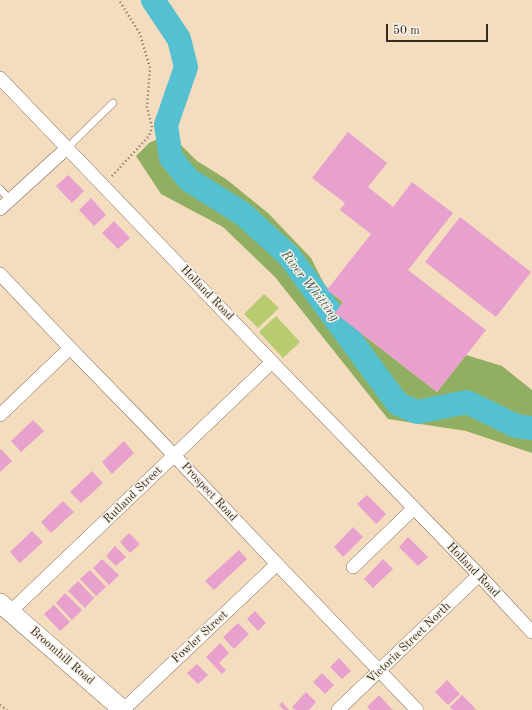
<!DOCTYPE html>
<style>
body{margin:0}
#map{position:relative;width:532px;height:710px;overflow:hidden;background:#f4dcbf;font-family:"Old Standard TT",serif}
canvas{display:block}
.scale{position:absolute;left:386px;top:24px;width:102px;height:18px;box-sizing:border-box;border:2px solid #3b2a1e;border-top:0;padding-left:5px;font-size:12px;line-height:14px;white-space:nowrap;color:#3b2a1e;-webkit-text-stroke:3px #f7f3e8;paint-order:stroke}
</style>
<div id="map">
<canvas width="532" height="710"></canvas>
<div class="scale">50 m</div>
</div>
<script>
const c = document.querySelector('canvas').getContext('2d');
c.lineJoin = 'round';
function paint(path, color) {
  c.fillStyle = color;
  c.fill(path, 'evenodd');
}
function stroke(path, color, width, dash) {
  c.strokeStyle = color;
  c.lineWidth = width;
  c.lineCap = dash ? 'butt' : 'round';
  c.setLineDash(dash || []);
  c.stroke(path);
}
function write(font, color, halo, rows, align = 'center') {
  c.font = font + ' "Old Standard TT",serif';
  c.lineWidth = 3;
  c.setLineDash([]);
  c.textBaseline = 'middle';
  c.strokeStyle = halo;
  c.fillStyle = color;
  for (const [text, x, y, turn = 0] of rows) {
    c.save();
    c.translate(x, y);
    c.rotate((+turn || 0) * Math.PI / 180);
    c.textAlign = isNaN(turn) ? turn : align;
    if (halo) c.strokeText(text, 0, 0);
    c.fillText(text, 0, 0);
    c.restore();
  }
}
const green = new Path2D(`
 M264,294L279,308L258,328L244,314Z
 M276,316L300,342L283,358L259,332Z`);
const forest = new Path2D(`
 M158,139L182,146L197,161L226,179L268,213L311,258L327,290L343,302L335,313L437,392L466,355L502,366L532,390V453L466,431L388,419L275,277L223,227L161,194L136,156L149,143Z`);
const river = new Path2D(`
 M153,0L179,39L186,67L166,125L171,158L189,180L243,214L289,256L398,404L417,412L467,402L516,426L532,428`);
const building = new Path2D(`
 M348,132L387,163L368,187L393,207L412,182L453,213L408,270L486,330L437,392L335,313L343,302L327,290L371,234L340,210L345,203L312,178Z
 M68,175L84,191L72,203L56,186Z
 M91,198L106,215L94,226L79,210Z
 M460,217L531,272L496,317L425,262Z
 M114,221L130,238L118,249L102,233Z
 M33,420L44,431L21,452L11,441Z
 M124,441L134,453L112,474L102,462Z
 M1,449L12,461L0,472V451Z
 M92,471L103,483L81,503L70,492Z
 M367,495L386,514L376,524L357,504Z
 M63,501L74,512L51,533L41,522Z
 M353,527L363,537L343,557L334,547Z
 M32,531L43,542L20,563L10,552Z
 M129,533L140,544L130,553L120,542Z
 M408,537L428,557L418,566L399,547Z
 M115,546L126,557L116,566L106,556Z
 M239,550L247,559L214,590L205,581Z
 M102,559L119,575L109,585L93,568Z
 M383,559L393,569L373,588L364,579Z
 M90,570L106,587L96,596L80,579Z
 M78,581L94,598L85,608L68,591Z
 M65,593L82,610L72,620L56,603Z
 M54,605L70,622L60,631L44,614Z
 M255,611L266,623L258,631L247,619Z
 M238,623L249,634L234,649L223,637Z
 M220,643L229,653L219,663L226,670L222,674L206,657Z
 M339,658L351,671L342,679L330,667Z
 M197,664L208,675L198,684L187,673Z
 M322,673L334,685L325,694L313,682Z
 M447,680L460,694L448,705L435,692Z
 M306,692L316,702L309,710H295L292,707Z
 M379,695L388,705L393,710H370L367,707Z
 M462,695L476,709L475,710H453L450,707Z
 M282,702L289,710H284L279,705Z`);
const path = new Path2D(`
 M112,176L149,136L152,127L147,107L150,68L140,34L119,0
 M0,705L7,710`);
const lane = new Path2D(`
 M67,148L113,103
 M0,189L10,200`);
const street = new Path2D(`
 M0,78L272,362L479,575L532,632
 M0,209L67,148
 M0,274L70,348L148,428L277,564L417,710
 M0,415L70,348
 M353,567L414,508
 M10,612L272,362
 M123,710L277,564
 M338,710L479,575`);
const secondary = new Path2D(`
 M0,603L123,710`);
const streetNames = [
 ["Holland Road",207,293,46],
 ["Prospect Road",209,492,47],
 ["Rutland Street",133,495,-44],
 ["Holland Road",473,570,46],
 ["Fowler Street",200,637,-43],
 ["Victoria Street North",409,643,-44],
 ["Broomhill Road",62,656,41]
];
const waterNames = [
 ["River Whitting",310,286,52]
];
paint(green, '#b7cb6f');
paint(forest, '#91af62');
stroke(river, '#55c1d0', 24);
paint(building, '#e8a0cd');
stroke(lane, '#7c6856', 8);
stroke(street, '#7c6856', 14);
stroke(secondary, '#7c6856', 20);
stroke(path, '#7c6856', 2.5, [1, 3]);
stroke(lane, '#fff', 7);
stroke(street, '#fff', 13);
stroke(secondary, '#fff', 19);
write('12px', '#3b2a1e', '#f7f3e8', streetNames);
write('italic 13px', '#435753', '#f7f3e8', waterNames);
</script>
